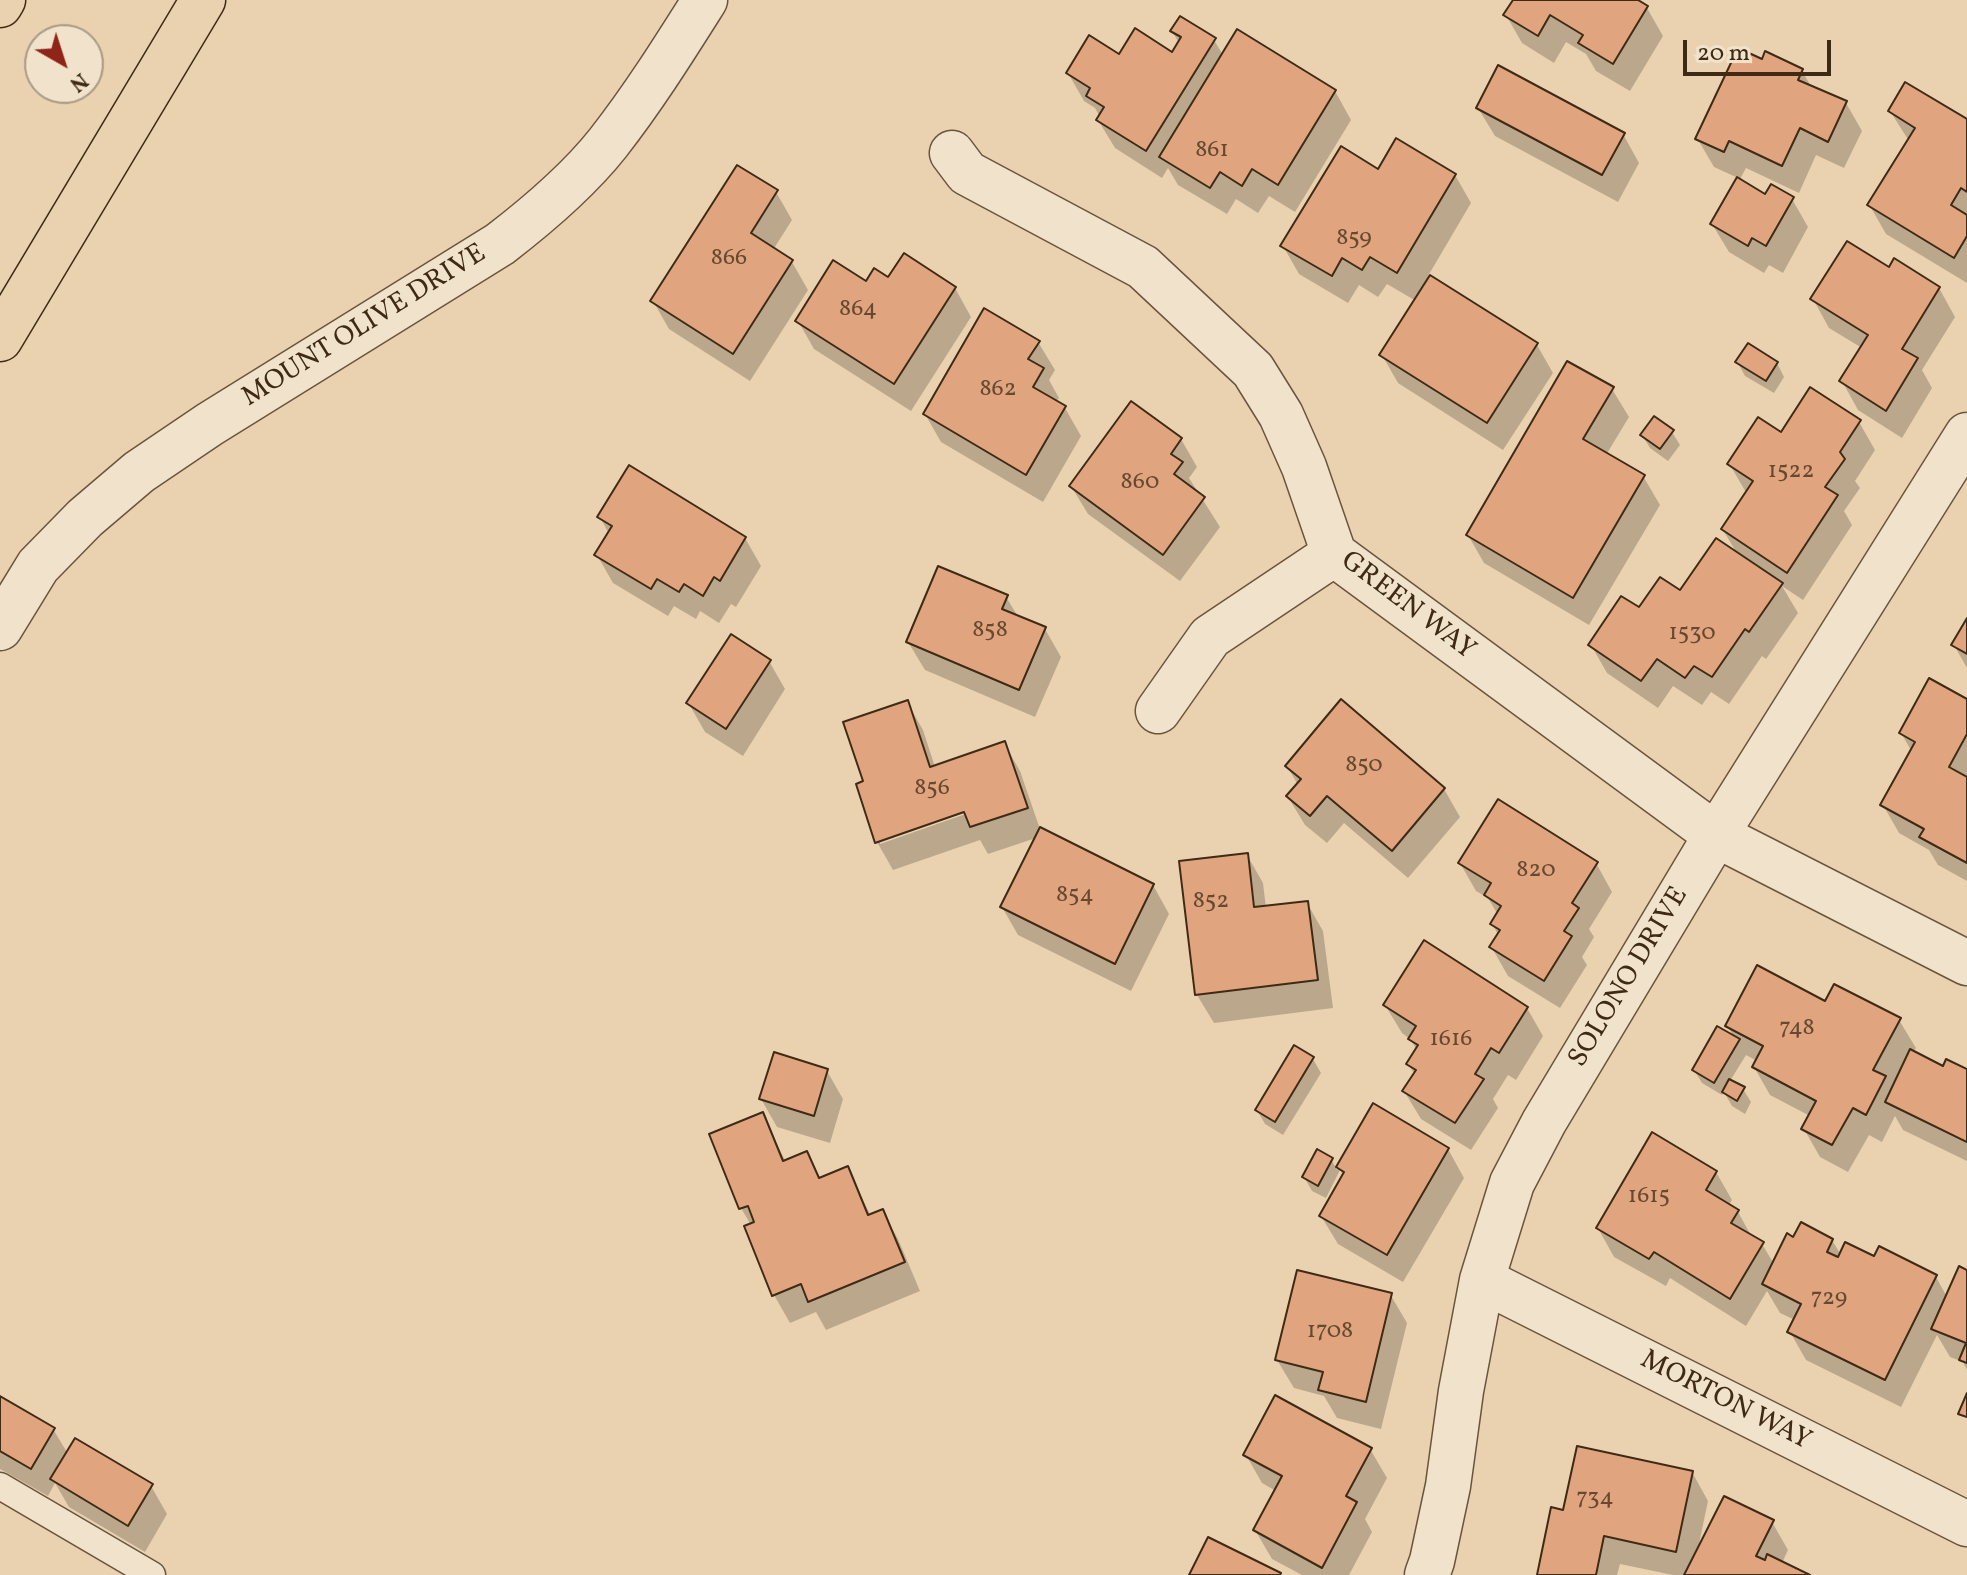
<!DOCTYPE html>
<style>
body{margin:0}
#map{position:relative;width:1967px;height:1575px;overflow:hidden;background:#ead2b0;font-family:Vollkorn,serif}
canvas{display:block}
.north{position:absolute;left:24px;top:24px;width:80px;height:80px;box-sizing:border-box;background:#f1e2cc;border:2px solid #aa9983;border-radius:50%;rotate:141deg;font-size:22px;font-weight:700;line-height:32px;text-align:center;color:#3f2b15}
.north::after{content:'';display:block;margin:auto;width:28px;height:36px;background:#8f2418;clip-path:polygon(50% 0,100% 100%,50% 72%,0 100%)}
.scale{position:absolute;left:1683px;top:40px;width:148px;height:36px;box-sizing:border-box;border:4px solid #3f2b15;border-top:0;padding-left:10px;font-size:24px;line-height:28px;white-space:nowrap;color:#3f2b15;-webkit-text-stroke:6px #f1e2cc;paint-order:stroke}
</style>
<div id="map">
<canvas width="1967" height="1575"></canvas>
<div class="north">N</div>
<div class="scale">20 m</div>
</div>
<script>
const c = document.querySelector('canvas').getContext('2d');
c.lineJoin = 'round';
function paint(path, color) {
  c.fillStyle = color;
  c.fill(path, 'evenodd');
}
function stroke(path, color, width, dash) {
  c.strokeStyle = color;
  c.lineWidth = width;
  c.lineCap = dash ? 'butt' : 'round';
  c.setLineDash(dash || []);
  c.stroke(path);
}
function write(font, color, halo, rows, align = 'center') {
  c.font = font + ' Vollkorn,serif';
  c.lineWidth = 7;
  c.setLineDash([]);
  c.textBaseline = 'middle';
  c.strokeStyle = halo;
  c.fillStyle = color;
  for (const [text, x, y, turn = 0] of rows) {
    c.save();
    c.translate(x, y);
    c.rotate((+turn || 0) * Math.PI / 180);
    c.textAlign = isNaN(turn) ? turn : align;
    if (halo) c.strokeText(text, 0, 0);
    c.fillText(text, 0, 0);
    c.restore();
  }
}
const shadow = new Path2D(`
 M1515,0H1634L1647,8L1663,36L1630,91L1596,71L1586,54L1566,42L1554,63L1522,43L1506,15Z
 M1172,31L1214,40L1223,55L1335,91L1351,120L1295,212L1269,196L1258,213L1236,199L1227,214L1178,185L1168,168L1162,178L1115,148L1098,120L1100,117L1095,108L1084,101L1068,73L1120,57L1173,54L1179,43Z
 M1763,62L1802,71L1812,88L1846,103L1862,131L1844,168L1816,155L1799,193L1746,168L1739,181L1766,197L1792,199L1808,227L1783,273L1769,265L1764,273L1729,252L1712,224L1738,178L1714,167L1697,138Z
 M1478,108L1623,134L1639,163L1618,202L1495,136Z
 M1890,111L1967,121V283L1886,234L1870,206L1909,141Z
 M1379,171L1455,175L1471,203L1428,276L1537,345L1553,373L1503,450L1398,383L1382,355L1416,301L1387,284L1378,297L1359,285L1348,303L1299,274L1283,246Z
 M776,192L792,220L773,250L792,262L808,290L750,381L669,329L653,301Z
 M1889,270L1939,288L1955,317L1922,370L1932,388L1902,438L1858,410L1842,381L1862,348L1829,328L1813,299Z
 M889,280L955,288L971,317L911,411L814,349L798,321L866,283Z
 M1038,342L1055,370L1049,380L1059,398L1056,402L1065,408L1081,436L1043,502L941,442L925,414Z
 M1738,363H1777L1784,377L1774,393L1745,376Z
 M1612,389L1629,417L1606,455L1643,476L1660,505L1589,625L1484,563L1468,535Z
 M1859,422L1875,450L1855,481L1860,488L1844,511L1852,525L1803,600L1782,586L1798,613L1766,659L1762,656L1729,704L1711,692L1702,705L1673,686L1658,708L1607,673L1591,645L1640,610L1680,593L1738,555L1723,530L1747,494L1730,465L1781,435Z
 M1672,432L1680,445L1668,461L1650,448L1642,435Z
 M1181,439L1197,467L1189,478L1220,527L1180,581L1088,514L1071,486Z
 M600,517L745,538L761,566L736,607L731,604L719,623L700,611L696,619L674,606L668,616L613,583L597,555L609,534Z
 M1006,597L1019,618L1045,629L1061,657L1035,717L925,670L908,642Z
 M1967,622V668L1954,645Z
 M769,661L785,689L743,756L705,732L689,704Z
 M1967,701V881L1938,865L1929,850L1899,833L1883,805L1912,752L1901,733Z
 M907,702L923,730L935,767L1004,743L1020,771L1040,829L1153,885L1169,914L1131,991L1018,935L1002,907L1036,838L988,854L980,840L893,870L877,842L866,783ZM973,807L974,811L880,844V839Z
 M1287,766L1444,789L1460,817L1408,878L1344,823L1327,843L1305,825L1288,797L1298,785Z
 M1247,855L1263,883L1266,908L1307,903L1323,931L1333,1008L1214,1023L1197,995Z
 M1460,863H1596L1612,892L1589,929L1594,937L1582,957L1587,965L1560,1008L1508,976L1492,948L1499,936L1492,924L1498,915L1488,898L1476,891Z
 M1826,1004L1899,1020L1916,1048L1913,1053L1944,1069L1967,1071V1161L1903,1130L1895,1116L1882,1142L1869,1135L1848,1172L1820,1157L1804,1129L1810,1116L1770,1095L1754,1067L1757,1061L1746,1055L1730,1081L1743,1089L1751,1102L1745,1114L1732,1106L1724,1092L1722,1095L1702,1083L1694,1070L1735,1038L1727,1026Z
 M1385,1005L1527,1008L1543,1036L1516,1080L1508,1075L1493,1099L1498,1108L1471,1150L1421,1119L1404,1091L1415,1075L1408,1064L1417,1050L1410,1039L1402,1033Z
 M1313,1059L1321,1073L1283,1135L1265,1124L1257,1110Z
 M827,1071L843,1099L830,1143L777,1127L761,1099Z
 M1374,1106L1448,1149L1464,1178L1403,1282L1338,1244L1321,1216L1344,1177L1340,1170L1326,1198L1312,1191L1304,1177L1331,1159L1337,1170Z
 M762,1115L786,1162L806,1154L821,1179L847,1169L871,1216L882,1211L898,1239L920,1291L826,1330L816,1312L790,1323L774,1295L751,1225L741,1208L711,1135Z
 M1716,1172L1732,1200L1728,1206L1738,1212L1753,1239L1762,1244L1774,1264L1794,1239L1832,1240L1841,1255L1875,1259L1936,1277L1947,1297L1967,1272V1370L1963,1362L1950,1357L1937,1335L1901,1407L1806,1360L1790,1332L1795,1320L1780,1313L1767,1291L1746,1326L1670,1278L1666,1286L1614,1257L1598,1228Z
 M1390,1294L1407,1323L1381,1429L1337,1418L1324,1396L1294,1388L1277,1360Z
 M0,1398L53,1429L68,1454L151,1486L167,1514L145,1552L69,1507L55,1483L48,1496L0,1469Z
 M1370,1449L1387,1478L1365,1519L1372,1532L1349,1575H1302L1272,1559L1255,1530L1276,1491L1262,1483L1246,1455Z
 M1692,1472L1708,1501L1698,1549L1772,1522L1788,1550L1782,1563L1805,1575H1673L1620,1564L1617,1575H1540L1565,1512Z`);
const building = new Path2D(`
 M1513,0H1638L1648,6L1613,64L1578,43L1583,35L1550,15L1538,36L1503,15Z
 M1180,16L1216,38L1146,151L1096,120L1104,107L1086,96L1090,88L1066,73L1089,35L1119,54L1135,28L1172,52L1181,37L1170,31Z
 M1237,29L1336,90L1278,185L1252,169L1242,186L1220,172L1210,188L1159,157Z
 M1738,48L1762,59L1765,51L1803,69L1798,80L1847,101L1828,142L1800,128L1782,166L1729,141L1724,152L1695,139Z
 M1498,65L1625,133L1602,175L1476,108Z
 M1905,82L1967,119V192L1961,188L1951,205L1967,215V236L1954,258L1867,205L1915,128L1888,111Z
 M1396,138L1456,174L1397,273L1370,257L1362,270L1342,258L1332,276L1280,246L1341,146L1378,169Z
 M737,165L778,190L751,233L793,260L733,354L650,301Z
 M1737,177L1765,194L1771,184L1794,197L1766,246L1752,238L1748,246L1710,224Z
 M1847,241L1889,267L1894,258L1940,287L1902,349L1918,358L1886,411L1839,381L1868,335L1810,299Z
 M904,253L956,287L894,384L795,321L833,260L866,281L874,268L888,277Z
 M1430,275L1538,343L1487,423L1379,355Z
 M984,308L1040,341L1028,359L1044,368L1033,387L1066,406L1026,475L923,414Z
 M1748,343L1778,362L1766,381L1735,362Z
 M1567,361L1614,387L1583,439L1645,475L1573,598L1466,535Z
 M1810,387L1861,420L1840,452L1845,459L1825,487L1838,495L1787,573L1721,529L1753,481L1727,464L1758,417L1781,432Z
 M1131,401L1182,438L1171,454L1183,462L1174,474L1205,497L1163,555L1069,486Z
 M1654,416L1674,430L1660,449L1640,435Z
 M629,465L746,537L720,581L714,577L703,596L684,584L679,592L657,579L651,589L594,555L612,526L597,517Z
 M1716,538L1783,583L1749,632L1745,629L1712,677L1694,666L1685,678L1657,659L1641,681L1588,645L1621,596L1639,607L1660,577L1680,590Z
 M938,566L1008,595L1002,609L1046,627L1019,690L906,642Z
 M1967,618V654L1951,645Z
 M731,634L771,660L726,729L686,703Z
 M1929,678L1967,699V734L1949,767L1967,777V863L1919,837L1924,829L1880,805L1915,742L1899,733Z
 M1341,699L1445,788L1392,851L1327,796L1310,816L1286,796L1301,779L1285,766Z
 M908,700L930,767L1005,741L1028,808L970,827L964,812L875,843L856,784L863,781L843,722Z
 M1498,799L1598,862L1572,903L1579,908L1564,931L1572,936L1544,981L1489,947L1500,930L1490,924L1501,906L1484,895L1491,883L1458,863Z
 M1040,827L1154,884L1115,964L1000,907Z
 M1248,853L1254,907L1308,901L1318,980L1195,995L1179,861Z
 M1424,940L1528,1007L1499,1053L1491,1048L1475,1074L1484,1079L1455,1123L1402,1091L1416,1070L1406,1064L1418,1045L1408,1039L1416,1026L1383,1005Z
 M1757,965L1825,1001L1834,984L1901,1018L1873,1070L1886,1076L1866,1115L1853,1108L1832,1145L1801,1129L1816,1101L1752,1067L1763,1046L1725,1026Z
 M1717,1026L1740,1039L1714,1083L1692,1070Z
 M1294,1045L1314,1057L1275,1122L1255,1110Z
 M1910,1049L1943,1066L1946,1059L1967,1069V1142L1885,1102Z
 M774,1052L828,1069L814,1116L759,1099Z
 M1729,1079L1745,1087L1737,1101L1722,1092Z
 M1373,1103L1449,1148L1387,1255L1319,1216L1344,1172L1336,1167Z
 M763,1112L783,1161L807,1151L819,1178L848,1166L868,1215L883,1209L905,1262L808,1302L801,1284L772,1296L744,1226L754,1222L748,1206L739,1209L709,1134Z
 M1652,1132L1717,1171L1706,1190L1739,1210L1731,1223L1764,1242L1730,1299L1654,1252L1649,1259L1596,1228Z
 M1317,1149L1333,1158L1318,1186L1302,1177Z
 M1801,1222L1833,1239L1827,1252L1838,1257L1845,1242L1874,1256L1879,1246L1937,1275L1885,1380L1787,1332L1801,1304L1762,1284L1787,1233L1793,1237Z
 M1959,1266L1967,1270V1363L1959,1360L1966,1343L1931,1329Z
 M1297,1270L1392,1293L1366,1402L1318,1390L1323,1372L1275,1360Z
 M1967,1393V1417L1958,1414Z
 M1275,1395L1372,1448L1346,1496L1357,1502L1322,1568L1253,1530L1282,1476L1243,1455Z
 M0,1396L55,1428L31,1469L0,1451Z
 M75,1438L153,1484L128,1526L50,1479Z
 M1577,1446L1693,1471L1676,1552L1604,1536L1596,1575H1537L1551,1507L1563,1510Z
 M1724,1496L1774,1520L1756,1556L1765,1560L1767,1554L1810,1575H1684Z
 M1208,1537L1281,1573L1280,1575H1189Z`);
const lane = new Path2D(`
 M0,1486L152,1575`);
const street = new Path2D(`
 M952,153L967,173L1143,267L1253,370L1281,415L1304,467L1334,554L1716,835L1967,963
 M0,628L38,566L85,518L139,472L210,424L500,244C539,214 578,181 608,143C644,97 674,49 705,0
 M1158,711L1210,637L1334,554
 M1482,1280L1967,1524
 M1427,1575L1432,1561L1448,1486L1461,1391L1482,1280L1512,1183L1544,1122L1716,835L1967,435`);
const highway = new Path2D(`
 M0,5L3,0
 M0,339L203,0`);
const numberNames = [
 ["861",1212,152],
 ["859",1354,240],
 ["866",729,260],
 ["864",858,311],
 ["862",998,391],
 ["1522",1791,473],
 ["860",1140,484],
 ["858",990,632],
 ["1530",1692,635],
 ["850",1364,767],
 ["856",932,790],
 ["820",1536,872],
 ["854",1075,897],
 ["852",1211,903],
 ["748",1797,1030],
 ["1616",1451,1041],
 ["1615",1649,1198],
 ["729",1829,1300],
 ["1708",1330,1333],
 ["734",1595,1500]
];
const streetNames = [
 ["MOUNT OLIVE DRIVE",365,327,-32],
 ["GREEN WAY",1407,607,37],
 ["SOLONO DRIVE",1630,978,-59],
 ["MORTON WAY",1725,1402,27]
];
paint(shadow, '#0003');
paint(building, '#e0a47f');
stroke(building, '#3f2b15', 2);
stroke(lane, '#6a553c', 29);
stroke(street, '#6a553c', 47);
stroke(highway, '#3f2b15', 47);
stroke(lane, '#f1e2cc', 26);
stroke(street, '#f1e2cc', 44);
stroke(highway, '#ead2b0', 44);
write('24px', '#674930', null, numberNames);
write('28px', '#3f2b15', '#f1e2cc', streetNames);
</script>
